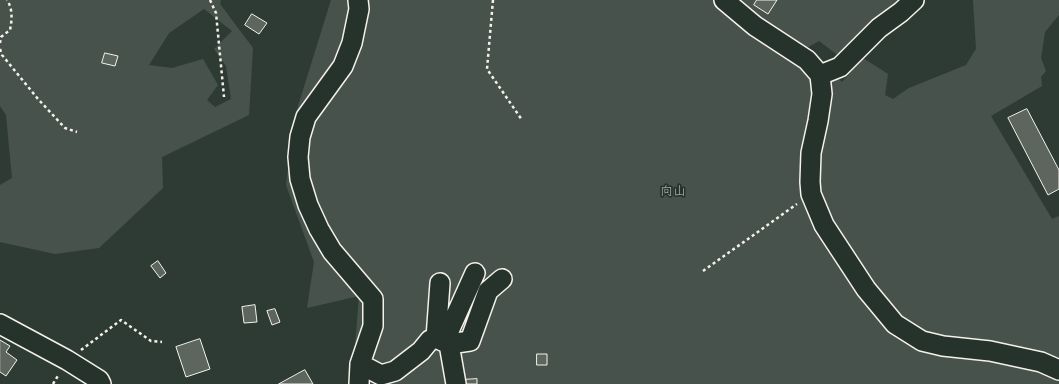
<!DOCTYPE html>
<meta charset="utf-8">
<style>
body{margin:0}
canvas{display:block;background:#2e3b34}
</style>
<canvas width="1059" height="384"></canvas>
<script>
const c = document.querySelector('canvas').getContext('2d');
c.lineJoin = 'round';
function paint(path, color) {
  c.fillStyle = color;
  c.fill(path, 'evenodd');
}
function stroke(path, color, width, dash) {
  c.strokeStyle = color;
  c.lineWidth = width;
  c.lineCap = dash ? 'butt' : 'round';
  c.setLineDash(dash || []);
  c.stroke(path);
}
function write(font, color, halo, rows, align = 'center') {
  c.font = font + ' "Architects Daughter","Klee One",sans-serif';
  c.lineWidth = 3.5;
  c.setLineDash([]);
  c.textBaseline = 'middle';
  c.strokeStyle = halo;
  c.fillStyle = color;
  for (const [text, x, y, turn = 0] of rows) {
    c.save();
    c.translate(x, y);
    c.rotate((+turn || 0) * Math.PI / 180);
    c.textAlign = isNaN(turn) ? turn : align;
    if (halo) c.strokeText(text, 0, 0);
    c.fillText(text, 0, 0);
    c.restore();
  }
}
const green = new Path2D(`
 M0,0H221L220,4L253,48L249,115L162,157L163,188L99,248L55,254L0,242V185L12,178L6,115L0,106ZM204,9L232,31L214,49L226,66L231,99L215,107L207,100L218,85L203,59L172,68L149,65L169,33Z
 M331,0H902L880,14L860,37L839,56L819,41L803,50L842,82L863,58L888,74L885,95L893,99L909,88L966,65L976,49L973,0H1059V15L1045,32L1041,58L1046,71L1041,77L1042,86L991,116L1052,219L1059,216V384H352L359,296L307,308L314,262L286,185L294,119Z`);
const building = new Path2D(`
 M757,0H777L768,14L754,5Z
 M252,14L267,23L259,34L245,25Z
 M105,53L118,56L115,66L102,63Z
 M1027,109L1059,170V189L1048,195L1008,118Z
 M158,261L166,273L160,278L151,266Z
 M255,305L257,322L244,323L242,307Z
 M275,309L280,322L272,325L267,311Z
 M200,339L210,369L186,377L176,347Z
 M0,340L10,346L6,352L17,360L6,376L0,372Z
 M537,354H547V365H537Z
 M305,370L313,384H279Z
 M477,379V384H461V380Z`);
const path = new Path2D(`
 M210,0L216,13L224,97
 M493,0L487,69L522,120
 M0,43L1,37L10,30C12,20 13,9 7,0
 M0,49L2,55L38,99L65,128L77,132
 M703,271L797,204
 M81,350L121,320L151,341L162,342
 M53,384L59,374`);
const minor = new Path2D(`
 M358,0L359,9L352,43L343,66L306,117L300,137L298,157L300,179L308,205L319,229L332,251L373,299V326L360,364L359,384
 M724,0L755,26L807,60L820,75L822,94L818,121L811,153L810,182L811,194L824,225L866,289L895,324L922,341L943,346L990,351L1041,362L1059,370
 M820,75L840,67L879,28L901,12L914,0
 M440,283L436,338L449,344L448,333L475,273
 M0,324L67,360L99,380L101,384
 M360,364L381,375L395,371L421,351L430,340L436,338
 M456,384L449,344L470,341L488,291L502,279`);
const parkNames = [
 ["向山",673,192]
];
paint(green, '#48524c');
paint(building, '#5c655e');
stroke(building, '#f4f1e8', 1);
stroke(minor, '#f4f1e8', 22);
stroke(path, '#f4f1e8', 2.5, [3, 3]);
stroke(minor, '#26332d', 19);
write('13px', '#b8b9b1', '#26332d', parkNames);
</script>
